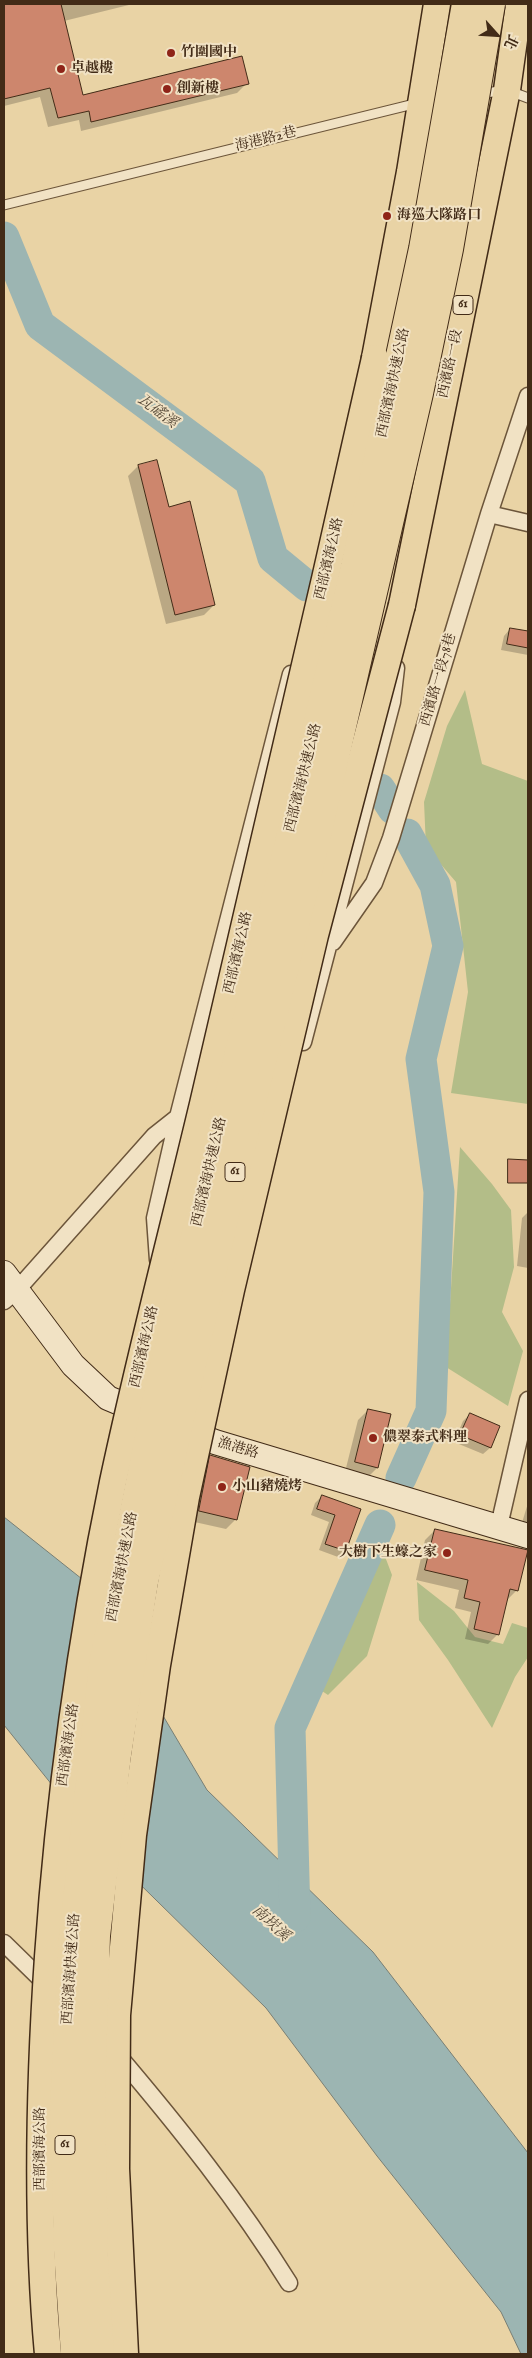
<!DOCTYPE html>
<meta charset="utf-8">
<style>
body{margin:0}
#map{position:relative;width:532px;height:2358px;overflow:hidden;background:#e9d3a5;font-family:"IM FELL English","Noto Serif TC",serif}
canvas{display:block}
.frame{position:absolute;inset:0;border:5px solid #422b17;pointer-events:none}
.north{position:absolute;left:472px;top:10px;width:50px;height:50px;-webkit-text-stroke:4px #f1e2c4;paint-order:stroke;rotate:116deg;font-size:14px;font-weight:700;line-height:20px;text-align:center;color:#422b17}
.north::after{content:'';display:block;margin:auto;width:18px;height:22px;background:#422b17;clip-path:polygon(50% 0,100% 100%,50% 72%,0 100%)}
</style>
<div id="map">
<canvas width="532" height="2358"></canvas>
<div class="frame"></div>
<div class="north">北</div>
</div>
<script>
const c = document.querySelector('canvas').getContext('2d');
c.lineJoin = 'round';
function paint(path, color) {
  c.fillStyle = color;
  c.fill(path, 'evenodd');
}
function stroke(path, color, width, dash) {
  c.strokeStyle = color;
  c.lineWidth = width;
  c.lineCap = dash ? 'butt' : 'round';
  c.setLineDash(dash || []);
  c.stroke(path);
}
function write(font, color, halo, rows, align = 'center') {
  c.font = font + ' "IM FELL English","Noto Serif TC",serif';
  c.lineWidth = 4;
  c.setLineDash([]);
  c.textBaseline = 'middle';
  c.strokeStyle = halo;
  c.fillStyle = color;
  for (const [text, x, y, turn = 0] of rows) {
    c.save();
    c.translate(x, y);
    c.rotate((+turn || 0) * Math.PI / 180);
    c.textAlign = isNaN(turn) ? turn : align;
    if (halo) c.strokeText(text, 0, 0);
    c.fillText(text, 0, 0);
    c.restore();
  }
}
const green = new Path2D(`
 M465,690L482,764L528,781V1104L451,1093L468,992L456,882L426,847L424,802L447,726Z
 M460,1147L492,1184L511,1210L514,1267L502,1312L523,1351L508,1406L446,1367Z
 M381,1546L392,1575L367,1656L328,1695L316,1687Z
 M417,1582L454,1611L475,1637L503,1644L512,1623L528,1628V1657L515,1677L492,1728L448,1660L419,1620Z`);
const water = new Path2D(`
 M4,1517L82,1579L207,1790L373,1952L528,2153V2354H521L501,2312L377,2156L266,2008L101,1846L4,1725Z`);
const shadow = new Path2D(`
 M4,4H133L64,21L82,96L247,83L237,93L81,131L79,120L48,127L40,97L4,106Z
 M138,466L168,508L214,605L204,615L166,624L128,476Z
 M510,629L528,633V655L501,650L504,636Z
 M528,1212V1268L517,1266L522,1218Z
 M368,1410L377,1468L367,1478L345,1472L358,1420Z
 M470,1414L499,1426L490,1448L483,1454L454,1442L463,1421Z
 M211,1457L236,1519L226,1529L190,1521L201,1466Z
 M322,1496L360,1509L345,1550L338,1557L319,1550L329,1522L311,1515L315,1503Z
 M528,1503V1528L521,1526Z
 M435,1530L517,1590L507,1600L498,1634L488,1644L465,1639L471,1612L455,1608L459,1590L416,1580L425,1540Z`);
const river = new Path2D(`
 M4,237L40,325L250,481L273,558L307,586
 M380,789L393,809
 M401,1478L431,1411L439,1192L421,1059L448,946L435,885L407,834
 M295,1917L290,1728L380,1525`);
const building = new Path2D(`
 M4,4H61L83,95L242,56L249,84L91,122L89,111L58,118L50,88L4,99Z
 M157,460L169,507L190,501L215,605L175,615L138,465Z
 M510,628L528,631V648L507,644Z
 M508,1159L528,1160V1183H508Z
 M368,1409L391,1414L378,1468L355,1462Z
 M470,1413L500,1426L491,1448L460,1435Z
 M210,1455L250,1467L237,1520L199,1511Z
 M322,1495L361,1509L346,1551L325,1544L335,1515L317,1509Z
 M435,1529L528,1550L518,1591L510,1589L499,1635L474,1629L480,1602L464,1598L468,1580L425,1570Z`);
const lane = new Path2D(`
 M478,94L507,90L528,98
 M4,205L418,103`);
const street = new Path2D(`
 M489,514L528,523
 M333,942L374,883L391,838L489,514L528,396
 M303,1042L392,702L396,668
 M158,1260L155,1218L178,1117L291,674
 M4,1301L16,1291L154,1136L178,1117
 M499,1526L528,1400
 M4,1943L49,1987
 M116,2053C179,2127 238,2201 289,2283`);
const secondary = new Path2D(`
 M4,1273L73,1365L108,1398L146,1414
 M181,1428L215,1442L528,1536`);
const primary = new Path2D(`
 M375,358L410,172L437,4
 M402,605L507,90L519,4`);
const primaryBridge = new Path2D(`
 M48,2354C36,2222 39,2089 48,1957C59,1797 81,1638 113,1482C140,1355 173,1230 203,1104C262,856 319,607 375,358
 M125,2354L116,2169L117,2015L133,1835L157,1665L186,1497L231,1290L315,935L402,605`);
const highwayBridge = new Path2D(`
 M75,2354L68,2250L64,2107L73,1936L103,1665L159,1388L355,566L423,249L466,4
 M100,2354L94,2258L91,2095L96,1936L117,1755L144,1582L227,1205L316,839L419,393L449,249L491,4`);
const markers = [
 [171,53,5,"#8f2418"],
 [61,69,5,"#8f2418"],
 [167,89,5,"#8f2418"],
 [387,216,5,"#8f2418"],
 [373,1438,5,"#8f2418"],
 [222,1487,5,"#8f2418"],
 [447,1553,5,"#8f2418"]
];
const shields = [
 [463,305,20],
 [235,1172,20],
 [65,2145,20]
];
const shieldNames = [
 ["61",463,305],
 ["61",235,1172],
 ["61",65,2145]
];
const poiNames = [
 ["竹圍國中",181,53],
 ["卓越樓",71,69],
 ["創新樓",177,89],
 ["海巡大隊路口",397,216],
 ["儂翠泰式料理",383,1438],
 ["小山豬燒烤",232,1487],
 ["大樹下生蠔之家",437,1553,"right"]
];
const streetNames = [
 ["海港路2巷",266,140,-14],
 ["西濱路一段",451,364,-78],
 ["西部濱海快速公路",394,383,-78],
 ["西部濱海公路",330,559,-77],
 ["西濱路一段78巷",439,680,-74],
 ["西部濱海快速公路",304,778,-76],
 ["西部濱海公路",239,953,-77],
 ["西部濱海快速公路",210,1172,-77],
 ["西部濱海公路",145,1347,-77],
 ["漁港路",238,1449,17],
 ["西部濱海快速公路",123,1567,-79],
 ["西部濱海公路",69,1745,-82],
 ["西部濱海快速公路",72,1969,-86],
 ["西部濱海公路",41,2149,-90]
];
const waterNames = [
 ["瓦磘溪",157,412,37],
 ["南崁溪",270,1924,43]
];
paint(green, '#b3bd88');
paint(water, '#9cb5b2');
stroke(water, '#787e74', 1);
paint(shadow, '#0003');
stroke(river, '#9cb5b2', 31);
paint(building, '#cd866d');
stroke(building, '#422b17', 1);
stroke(lane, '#6c553a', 11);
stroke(street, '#6c553a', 19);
stroke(secondary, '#422b17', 26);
stroke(primary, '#422b17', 29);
stroke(lane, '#f1e2c4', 9);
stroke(street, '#f1e2c4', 16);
stroke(secondary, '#f1e2c4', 24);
stroke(primary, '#e9d3a5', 26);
stroke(primaryBridge, '#422b17', 29, []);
stroke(highwayBridge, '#422b17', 30, []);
stroke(primaryBridge, '#e9d3a5', 26);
stroke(highwayBridge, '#e9d3a5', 28);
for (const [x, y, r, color] of markers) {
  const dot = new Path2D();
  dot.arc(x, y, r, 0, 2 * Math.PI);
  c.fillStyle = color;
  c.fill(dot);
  stroke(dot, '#f1e2c4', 2);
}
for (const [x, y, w] of shields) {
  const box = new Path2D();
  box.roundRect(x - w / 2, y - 9.5, w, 19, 4);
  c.fillStyle = '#f1e2c4';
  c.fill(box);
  stroke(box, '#422b17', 1);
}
write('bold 12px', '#422b17', null, shieldNames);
write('bold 14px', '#422b17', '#f1e2c4', poiNames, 'left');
write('14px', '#422b17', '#f1e2c4', streetNames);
write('italic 15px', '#544736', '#f1e2c4', waterNames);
</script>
